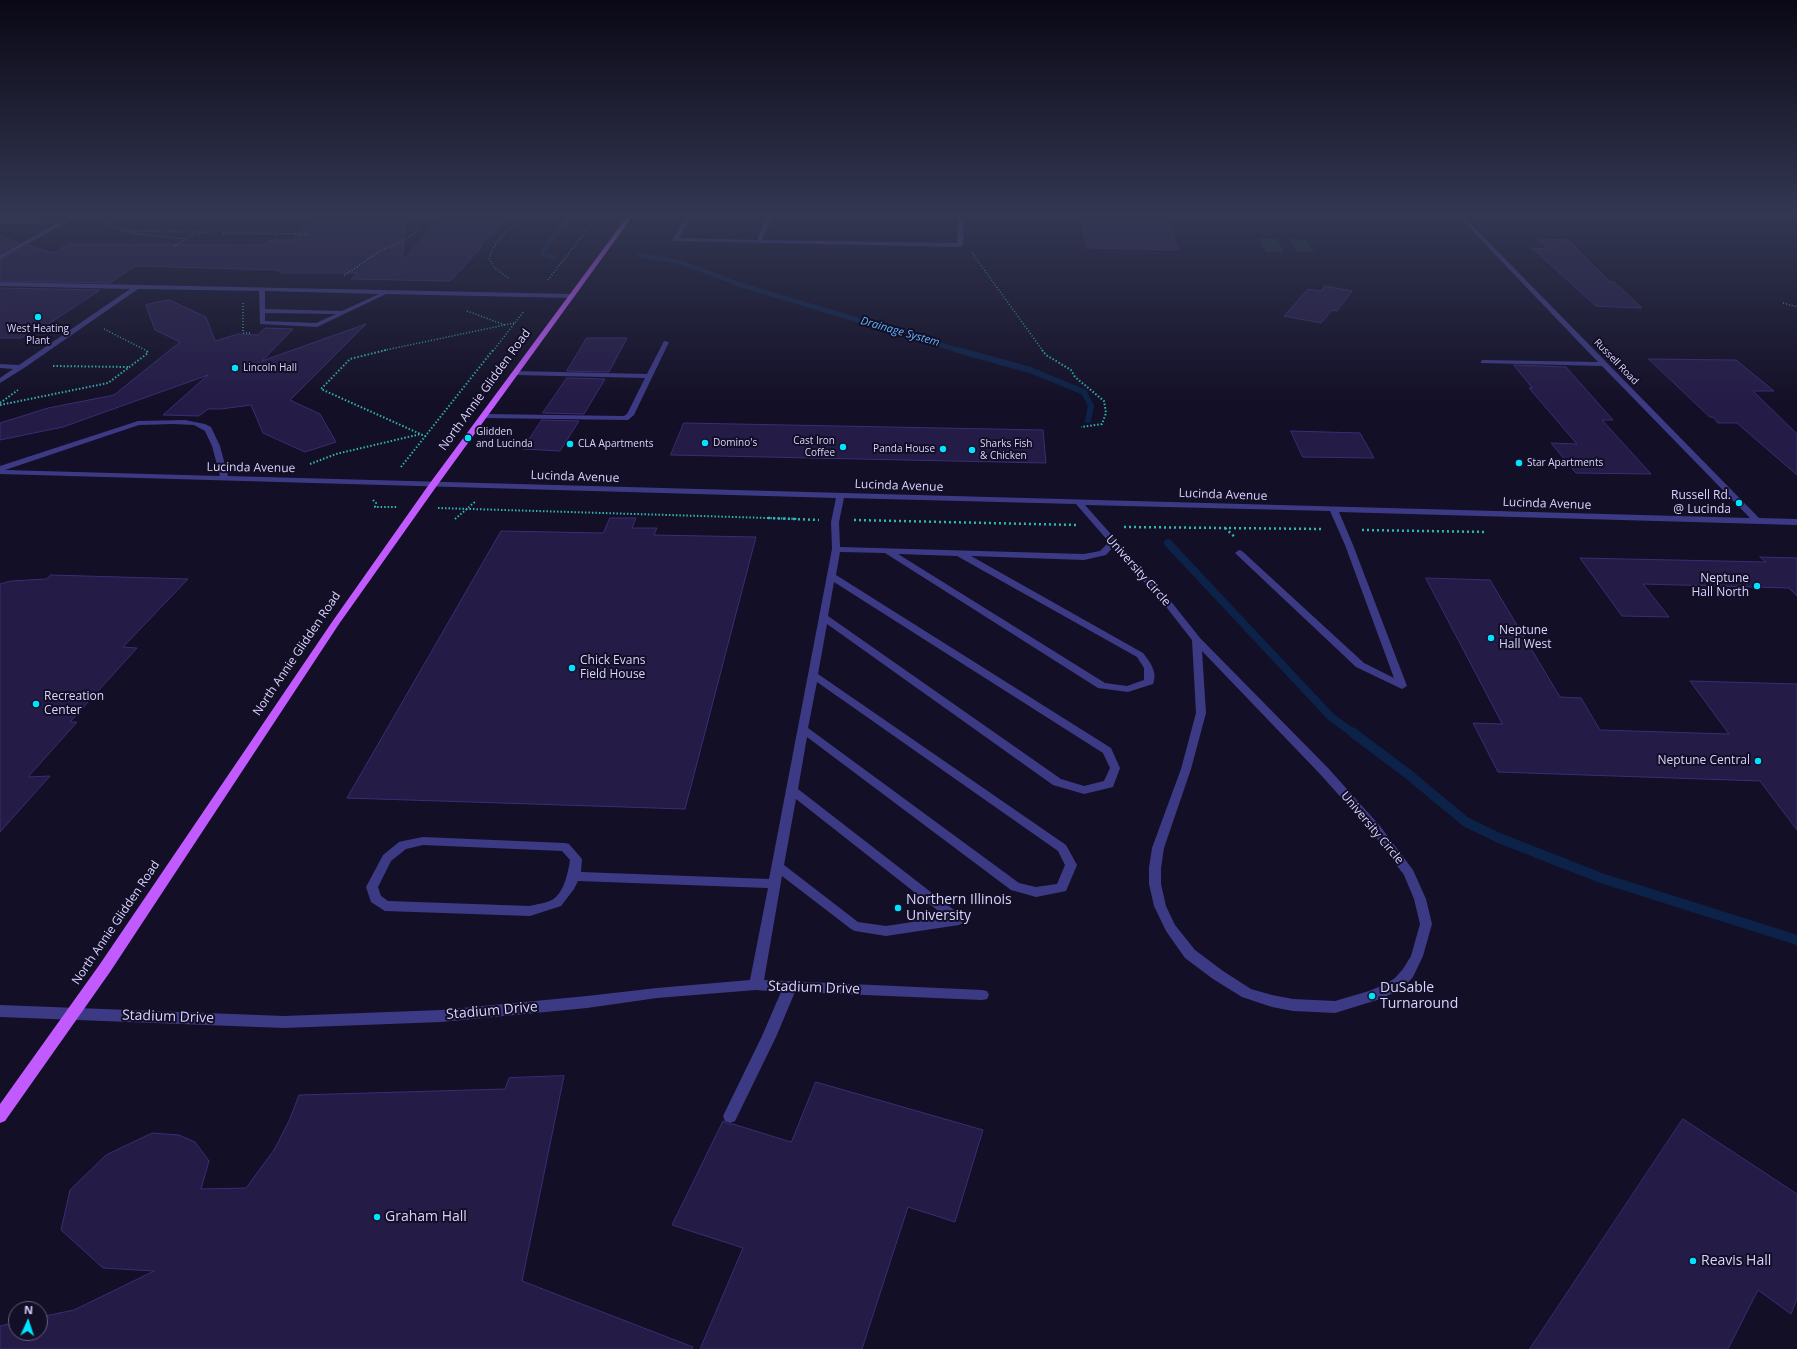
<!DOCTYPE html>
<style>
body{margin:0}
#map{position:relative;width:1797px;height:1349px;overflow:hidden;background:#130f26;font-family:"Open Sans",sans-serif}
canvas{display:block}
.north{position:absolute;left:8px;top:1301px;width:40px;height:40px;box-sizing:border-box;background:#130f26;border:1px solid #625e7d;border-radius:50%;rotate:3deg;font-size:11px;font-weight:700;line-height:16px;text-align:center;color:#d9d4ff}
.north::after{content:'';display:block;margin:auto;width:14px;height:18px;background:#00e5ff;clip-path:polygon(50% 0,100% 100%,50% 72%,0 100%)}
</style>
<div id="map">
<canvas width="1797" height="1349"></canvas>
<div class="north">N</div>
</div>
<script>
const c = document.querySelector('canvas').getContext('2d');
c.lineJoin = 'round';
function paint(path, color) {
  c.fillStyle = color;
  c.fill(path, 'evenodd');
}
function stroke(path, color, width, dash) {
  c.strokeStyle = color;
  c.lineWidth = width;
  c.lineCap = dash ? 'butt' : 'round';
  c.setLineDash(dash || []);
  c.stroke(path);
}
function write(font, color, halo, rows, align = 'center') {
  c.font = font + ' "Open Sans",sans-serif';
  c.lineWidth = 4;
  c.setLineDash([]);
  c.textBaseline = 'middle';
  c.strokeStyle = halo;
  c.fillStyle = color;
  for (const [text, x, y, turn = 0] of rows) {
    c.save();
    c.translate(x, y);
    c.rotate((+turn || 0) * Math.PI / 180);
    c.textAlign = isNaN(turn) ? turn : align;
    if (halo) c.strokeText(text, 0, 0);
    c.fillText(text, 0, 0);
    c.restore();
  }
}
const green = new Path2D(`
 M1259,239H1277L1284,252H1266Z
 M1289,239L1306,240L1314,252H1297Z`);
const streamFar3 = new Path2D(`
 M639,255L680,262L741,285L961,351
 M553,257L542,254L551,239L572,217`);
const streamFar2 = new Path2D(`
 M958,350L1030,370L1084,392L1091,406L1088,420`);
const streamFar1 = new Path2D(`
 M1168,543L1331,717L1353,733`);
const stream = new Path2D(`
 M1352,732L1408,774L1466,822L1499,838L1601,878L1797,940`);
const building = new Path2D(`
 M316,217H406L402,261L442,217H508L478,247H482L450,281L351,279L358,273H280L279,270L135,266L110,283L0,281V260L28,245L53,253L69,244L261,245L272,240H291Z
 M1081,217H1167L1179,250L1087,248Z
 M0,236L19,243L0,253Z
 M1538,239L1568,240L1610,282H1614L1642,308L1596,306L1532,248L1548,249Z
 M1325,286L1352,291L1337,311L1332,310L1321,323L1284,316L1308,289L1321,291Z
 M0,288L100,290L41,329H35L21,338H0Z
 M169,300L206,317L215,341L238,334L258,335L265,328L293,329L262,361L366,324L290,400L320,414L336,442L305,452L263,433L251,405L221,409H208L199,416L163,415L208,375L63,427L0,440V423L48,408L114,395L180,342L155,330L146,305Z
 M587,338H627L609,372L567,371Z
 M1649,359L1736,360L1774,391H1753L1797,434V475L1737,423H1718L1713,417H1710Z
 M1514,365L1566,367L1613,420H1602L1651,474L1576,473L1551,443L1577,444L1529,388H1532Z
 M567,378L605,379L584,414L543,413Z
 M542,420L579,421L560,451L523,449Z
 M684,423L1043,430L1046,463L671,455Z
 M1291,431L1360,433L1374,458L1303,457Z
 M610,518H636L632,528H657L654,535L756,537L685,809L347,798L501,531L603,533Z
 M1760,557L1797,558V596L1789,588L1643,584L1669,617L1622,616L1580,558L1766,562Z
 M51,575L188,579L123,647L137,648L70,722H77L28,777L50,776L0,832V584L11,581L46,579Z
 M1426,578L1490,580L1560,697L1581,698L1600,730L1729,734L1690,681L1797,684V830L1760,781L1498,772L1473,723L1502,724Z
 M564,1076L522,1281L693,1347L692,1349H0V1326L16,1322V1333H40V1317L74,1310L154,1271L103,1268L61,1230L70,1190L106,1155L152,1133L179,1135L195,1142L209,1161L201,1189L246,1188L274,1150L289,1121L299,1095L505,1089L509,1078Z
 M816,1082L983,1130L955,1222L908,1207L862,1349H700L743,1248L672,1225L723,1121L729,1124H733L791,1142Z
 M1683,1119L1797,1194V1299L1791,1314L1758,1290L1728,1349H1530Z`);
const pathFar2 = new Path2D(`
 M90,219H98L123,231L208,232
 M131,233L186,239
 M223,233L309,234
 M175,246L195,233
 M972,253L1043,351
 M344,275C355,269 365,261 375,254C391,244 420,239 423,217
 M508,278L495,268L489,259C496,237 510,227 530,217
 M548,280L597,217
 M243,303V333H250
 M1783,303L1797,307
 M467,311L505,325
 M104,329L147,351
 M381,351L514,323
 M493,351L524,311`);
const pathFar1 = new Path2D(`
 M386,350L350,359L321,389L427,437
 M1042,350L1046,355L1071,370L1075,377L1104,401L1106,413L1102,424L1081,427
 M53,366L128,367
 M0,403L18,390
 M0,405L108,383L148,353L146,350
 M310,464L336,454L421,434
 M401,467L493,350
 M373,500L376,503L375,507H397
 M438,508L800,519
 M455,519L476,501`);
const path = new Path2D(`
 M768,518L819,520
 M854,520L1077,525
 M1124,527L1323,529
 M1225,528L1236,538
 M1362,530L1487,532`);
const minor = new Path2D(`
 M70,217H76L0,259V255L56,224H0V220L62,221Z
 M209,217H225L223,219Z
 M686,217H691L679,238L757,240L766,217H772L762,240L957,243L958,217H964L963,245L960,247L673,241L672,240Z
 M1459,217H1464L1759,518L1797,519V525L1339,512L1353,545L1407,686L1402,689L1356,667L1235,553L1239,550L1242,551L1364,663L1394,678L1345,545L1330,511L1085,505L1173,604L1200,638L1328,768L1380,826L1413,870L1426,899L1432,924L1423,956L1413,977L1405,986L1396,992L1377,1000L1335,1013L1293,1011L1272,1007L1242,997L1213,979L1185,958L1166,931L1154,906L1149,884V868L1152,848L1181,769L1196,713L1192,640L1167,608L1113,547L1106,555L1084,560L971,556L1143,653C1150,662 1158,672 1153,684L1128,692L1098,688L885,553L840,552L836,575L1111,748L1120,768L1113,787L1109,788L1084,794L1053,785L827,624L818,674L1066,845L1077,865L1066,891L1036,897L1011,890L807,737L798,789L963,917L965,920L963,923L959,925L886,936L855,931L851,929L782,876L764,980L982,990L987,991L989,995L987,999L982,1000L795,992L776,1037L735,1121L730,1123L725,1121L723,1116L762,1036L781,992L756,990L657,998L587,1008L441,1022L284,1028L0,1017V1005L284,1016L441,1010L587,996L657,988L750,980L768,888L578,881L574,889L561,906L530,916L385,911L371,902L366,887L383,855L399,842L403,841L423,837L565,843L569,844L582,859L581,872L769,879L832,549L831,522L836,498L0,474V466L138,421L185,420L205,424L211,427L220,446L228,476L1750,518L1602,366L1481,363V361L1483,360L1598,362ZM174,424L194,425L205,431L212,446L220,476L5,470L139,425ZM844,498L1076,504L1109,542L1100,551L1084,554L840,547L839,522ZM898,554L957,556L1137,657L1144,668V680L1127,686L1105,683ZM834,582L1103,753L1110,768L1104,781L1084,786L1061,779L828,616ZM1202,651L1320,774L1372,832L1404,875L1414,899L1420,924L1411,956L1403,969L1395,978L1386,984L1369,991L1335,1001L1293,999L1272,995L1251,989L1223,971L1195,950L1175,925L1166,906L1161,884V868L1164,848L1191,769L1206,713ZM817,682L1058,851L1065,865L1057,884L1036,887L1019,883L808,728ZM796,799L946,917L886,926L858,922L784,865ZM423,845L562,851L570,860C568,873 564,893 552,900C546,903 537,904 530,906L388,901L381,896L378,887L391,861L406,849Z
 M0,282L572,294L575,296L572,298L386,294L317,327L260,324L259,291L138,289L24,368L0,383V378L13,369L0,368V364L19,365L130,289L0,286ZM265,291L379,294L342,311L265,309ZM265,313L336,314L316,323L265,321Z
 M664,341L669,342L634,415L628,420L485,418L481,416L485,414L624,416L627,414L645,378L516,375L513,373L516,371L647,374Z`);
const major = new Path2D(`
 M627,217H632L436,487L339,624L110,972L5,1121L0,1123V1104L100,964L332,622L430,483Z`);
const markers = [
 [38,317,4,"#00e5ff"],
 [235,368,4,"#00e5ff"],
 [468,438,4,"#00e5ff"],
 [705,443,4,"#00e5ff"],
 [570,444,4,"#00e5ff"],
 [843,447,4,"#00e5ff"],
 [943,449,4,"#00e5ff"],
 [972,450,4,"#00e5ff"],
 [1519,463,4,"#00e5ff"],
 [1739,503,4,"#00e5ff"],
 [1757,586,4,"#00e5ff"],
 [1491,638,4,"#00e5ff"],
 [572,668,4,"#00e5ff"],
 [36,704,4,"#00e5ff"],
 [1758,761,4,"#00e5ff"],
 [898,908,4,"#00e5ff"],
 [1372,996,4,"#00e5ff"],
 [377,1217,4,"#00e5ff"],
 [1693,1261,4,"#00e5ff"]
];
const farPoinames = [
 ["West Heating",38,329,"center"],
 ["Plant",38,341,"center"],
 ["Lincoln Hall",243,368],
 ["Glidden",476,432],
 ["and Lucinda",476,444],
 ["Cast Iron",835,441,"right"],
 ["Coffee",835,453,"right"],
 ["Domino's",713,443],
 ["CLA Apartments",578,444],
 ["Sharks Fish",980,444],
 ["& Chicken",980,456],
 ["Panda House",935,449,"right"],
 ["Star Apartments",1527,463]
];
const farStreetnames = [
 ["Russell Road",1616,362,46]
];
const farWaternames = [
 ["Drainage System",900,332,16]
];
const streetNames = [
 ["North Annie Glidden Road",485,390,-54],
 ["Lucinda Avenue",251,468,1],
 ["Lucinda Avenue",575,477,2],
 ["Lucinda Avenue",899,486,2],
 ["Lucinda Avenue",1223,495,2],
 ["Lucinda Avenue",1547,504,2],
 ["University Circle",1138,571,48],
 ["North Annie Glidden Road",297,654,-56],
 ["University Circle",1372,828,50],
 ["North Annie Glidden Road",116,923,-56]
];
const poiNames = [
 ["Russell Rd.",1731,496],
 ["@ Lucinda",1731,510],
 ["Neptune",1749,579],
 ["Hall North",1749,593],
 ["Neptune",1499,631,"left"],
 ["Hall West",1499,645,"left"],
 ["Chick Evans",580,661,"left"],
 ["Field House",580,675,"left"],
 ["Recreation",44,697,"left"],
 ["Center",44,711,"left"],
 ["Neptune Central",1750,761]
];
const nearPoinames = [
 ["Northern Illinois",906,900],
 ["University",906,916],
 ["DuSable",1380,988],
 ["Turnaround",1380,1004],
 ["Graham Hall",385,1217],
 ["Reavis Hall",1701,1261]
];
const nearStreetnames = [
 ["Stadium Drive",814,988,2],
 ["Stadium Drive",492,1011,-5],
 ["Stadium Drive",168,1017,2]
];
paint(green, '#12302f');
stroke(streamFar3, '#0c2248', 4.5);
stroke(streamFar2, '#0c2248', 6);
stroke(streamFar1, '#0c2248', 8);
stroke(stream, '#0c2248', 10);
paint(building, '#241b47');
stroke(building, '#3b2d73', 1);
stroke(pathFar2, '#2fb8b0', 1.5, [1, 2]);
stroke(pathFar1, '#2fb8b0', 2, [1.5, 2]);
stroke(path, '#2fb8b0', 2.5, [2, 3]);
paint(minor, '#3d3a85');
paint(major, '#c25bff');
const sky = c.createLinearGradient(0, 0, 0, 406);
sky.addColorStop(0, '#0a0815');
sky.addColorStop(0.53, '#333752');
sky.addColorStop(1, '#33375200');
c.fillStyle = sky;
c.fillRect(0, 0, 1797, 406);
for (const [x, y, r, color] of markers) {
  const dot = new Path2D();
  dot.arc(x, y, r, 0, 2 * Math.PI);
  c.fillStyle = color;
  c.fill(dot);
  stroke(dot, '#130f26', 1.5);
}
write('10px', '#d9d4ff', '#130f26', farPoinames, 'left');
write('10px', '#d9d4ff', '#130f26', farStreetnames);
write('italic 11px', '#62b6ff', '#130f26', farWaternames);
write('12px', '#d9d4ff', '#130f26', streetNames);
write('12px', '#d9d4ff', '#130f26', poiNames, 'right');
write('14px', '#d9d4ff', '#130f26', nearPoinames, 'left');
write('14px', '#d9d4ff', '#130f26', nearStreetnames);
</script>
